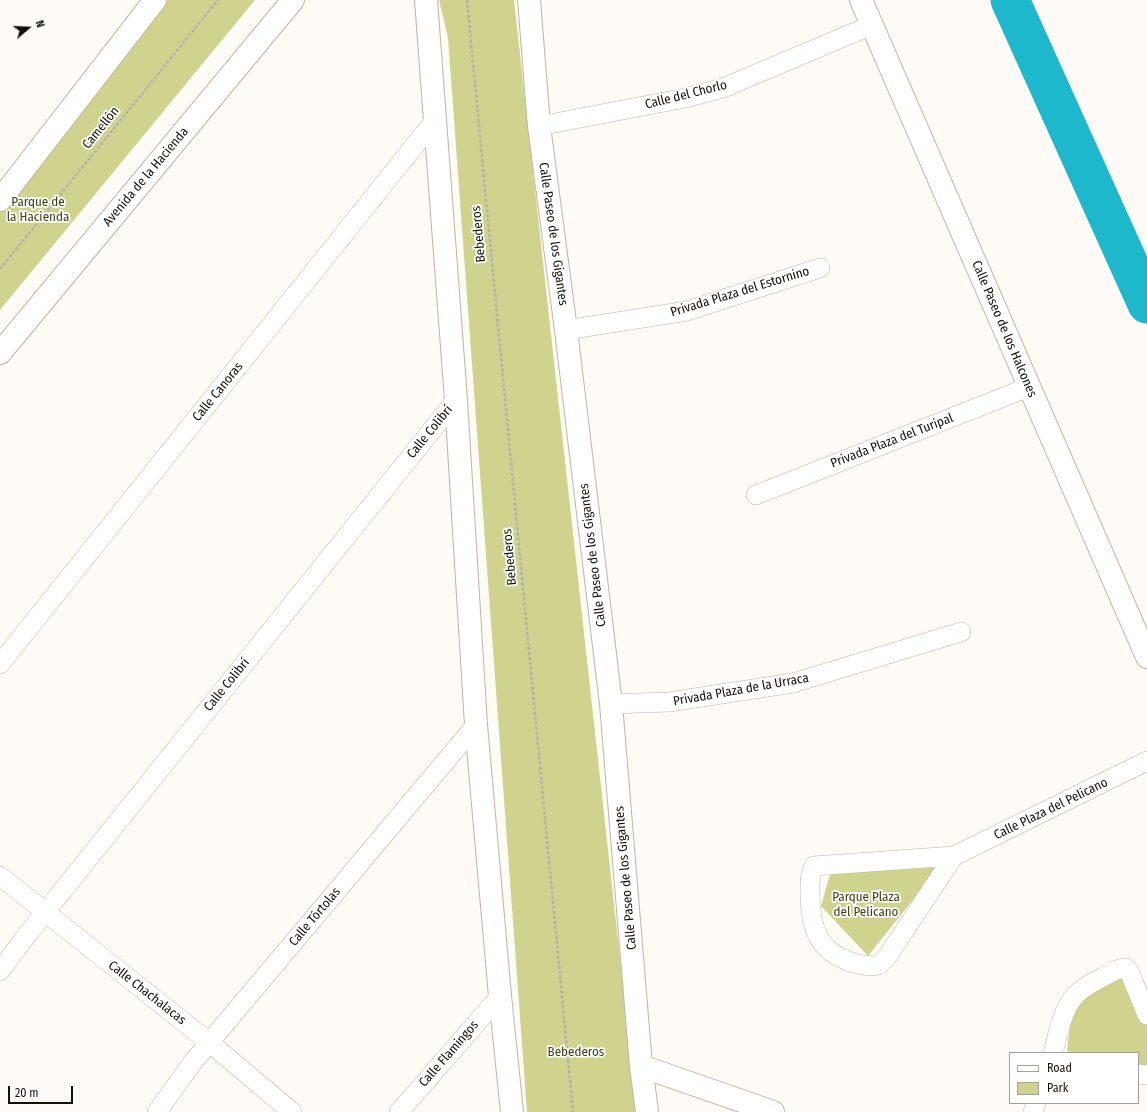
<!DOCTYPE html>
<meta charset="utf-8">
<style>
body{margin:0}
#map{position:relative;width:1147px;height:1112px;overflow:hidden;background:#fefaf6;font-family:"Fira Sans Condensed",sans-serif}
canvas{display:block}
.legend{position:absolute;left:1009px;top:1052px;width:130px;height:52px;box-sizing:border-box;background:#fff;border:1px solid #a29f9d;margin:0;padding:5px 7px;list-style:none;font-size:12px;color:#170f09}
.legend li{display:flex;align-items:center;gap:8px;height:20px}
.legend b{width:20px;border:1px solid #a29f9d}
.north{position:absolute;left:8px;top:8px;width:40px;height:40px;-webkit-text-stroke:3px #fff;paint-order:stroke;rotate:71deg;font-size:11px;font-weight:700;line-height:16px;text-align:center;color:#170f09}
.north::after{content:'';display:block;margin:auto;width:14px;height:18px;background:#170f09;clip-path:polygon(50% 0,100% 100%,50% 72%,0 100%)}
.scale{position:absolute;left:8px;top:1086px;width:65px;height:18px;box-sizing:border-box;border:2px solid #170f09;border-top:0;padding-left:5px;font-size:12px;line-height:14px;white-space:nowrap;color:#170f09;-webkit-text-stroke:3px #fff;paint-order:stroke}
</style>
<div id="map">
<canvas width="1147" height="1112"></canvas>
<ul class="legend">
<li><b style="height:5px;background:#fff"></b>Road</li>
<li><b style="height:11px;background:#cfd38e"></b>Park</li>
</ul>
<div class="north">N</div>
<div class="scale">20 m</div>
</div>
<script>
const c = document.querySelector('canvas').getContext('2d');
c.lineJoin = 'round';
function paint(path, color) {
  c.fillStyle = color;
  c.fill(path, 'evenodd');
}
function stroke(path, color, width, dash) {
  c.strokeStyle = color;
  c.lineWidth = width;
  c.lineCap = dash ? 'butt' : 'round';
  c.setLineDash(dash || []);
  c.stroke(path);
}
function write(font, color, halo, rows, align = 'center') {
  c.font = font + ' "Fira Sans Condensed",sans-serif';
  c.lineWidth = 3.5;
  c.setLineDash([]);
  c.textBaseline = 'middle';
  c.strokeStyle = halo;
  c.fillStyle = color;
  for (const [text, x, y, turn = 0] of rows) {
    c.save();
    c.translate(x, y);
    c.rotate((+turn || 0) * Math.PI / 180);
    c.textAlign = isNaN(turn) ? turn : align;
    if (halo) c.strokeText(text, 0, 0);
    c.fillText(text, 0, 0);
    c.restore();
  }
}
const green = new Path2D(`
 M168,0H255L0,310V204Z
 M439,0H514L637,1112H527L448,38Z
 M944,861L868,956L821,906L830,874Z
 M1125,970L1147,1020V1073H1138V1053H1074L1067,1051L1071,1017L1078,998Z`);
const river = new Path2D(`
 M1010,0L1147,304`);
const path = new Path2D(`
 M467,0L573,1112
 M0,269L218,0`);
const minor = new Path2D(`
 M539,126L685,98L723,88L872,25
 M566,330L687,311L820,268
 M756,495L1029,387
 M0,664L435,120
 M611,704L669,702L793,683L961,632
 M954,856L887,957L879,965C869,967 860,965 851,962C818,951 811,928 810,897C810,887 809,875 814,866L954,856L1147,761
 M0,876L210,1043L292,1112
 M0,971L27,935L456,400
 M1053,1053C1058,1035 1062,1009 1075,996C1082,987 1094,982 1103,977C1110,973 1118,968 1126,968L1129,971L1147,1015
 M1138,1074L1147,1075
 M157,1112L193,1062L476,725
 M399,1112L500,996
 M1033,1112L1036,1103`);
const tertiary = new Path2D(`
 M861,0L1147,657
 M641,1066L773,1112`);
const secondary = new Path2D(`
 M426,0L456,400L476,725L500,996L512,1112
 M529,0L539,126L566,330L611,704L641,1066L647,1112
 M0,200L155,0
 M0,353L293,0`);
const streetNames = [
 ["Calle del Chorlo",686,95,-14],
 ["Camellón",101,128,-51],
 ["Avenida de la Hacienda",146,177,-50],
 ["Bebederos",479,234,-95],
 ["Calle Paseo de los Gigantes",553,234,82],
 ["Privada Plaza del Estornino",740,292,-17],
 ["Calle Paseo de los Halcones",1004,329,67],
 ["Calle Canoras",218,392,-51],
 ["Calle Colibrí",430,432,-51],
 ["Privada Plaza del Turipal",892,441,-21],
 ["Calle Paseo de los Gigantes",593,555,-97],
 ["Bebederos",510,557,-95],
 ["Calle Colibrí",227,685,-51],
 ["Privada Plaza de la Urraca",741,690,-10],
 ["Calle Plaza del Pelicano",1051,809,-26],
 ["Calle Paseo de los Gigantes",626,878,-95],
 ["Calle Tórtolas",315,917,-50],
 ["Calle Chachalacas",147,993,38],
 ["Calle Flamingos",449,1054,-49]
];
const parkNames = [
 ["Parque de",38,202],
 ["la Hacienda",38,217],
 ["Parque Plaza",866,897],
 ["del Pelicano",866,912],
 ["Bebederos",576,1052]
];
paint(green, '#cfd38e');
stroke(river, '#1db8cb', 39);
stroke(minor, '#c7b1a0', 20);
stroke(tertiary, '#c7b1a0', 24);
stroke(secondary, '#c7b1a0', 24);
stroke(path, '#b6b0ac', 2.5, [3, 2]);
stroke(minor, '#fff', 19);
stroke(tertiary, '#fff', 22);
stroke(secondary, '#fff', 22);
write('13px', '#170f09', '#fff', streetNames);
write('13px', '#3f4018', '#fff', parkNames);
</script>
